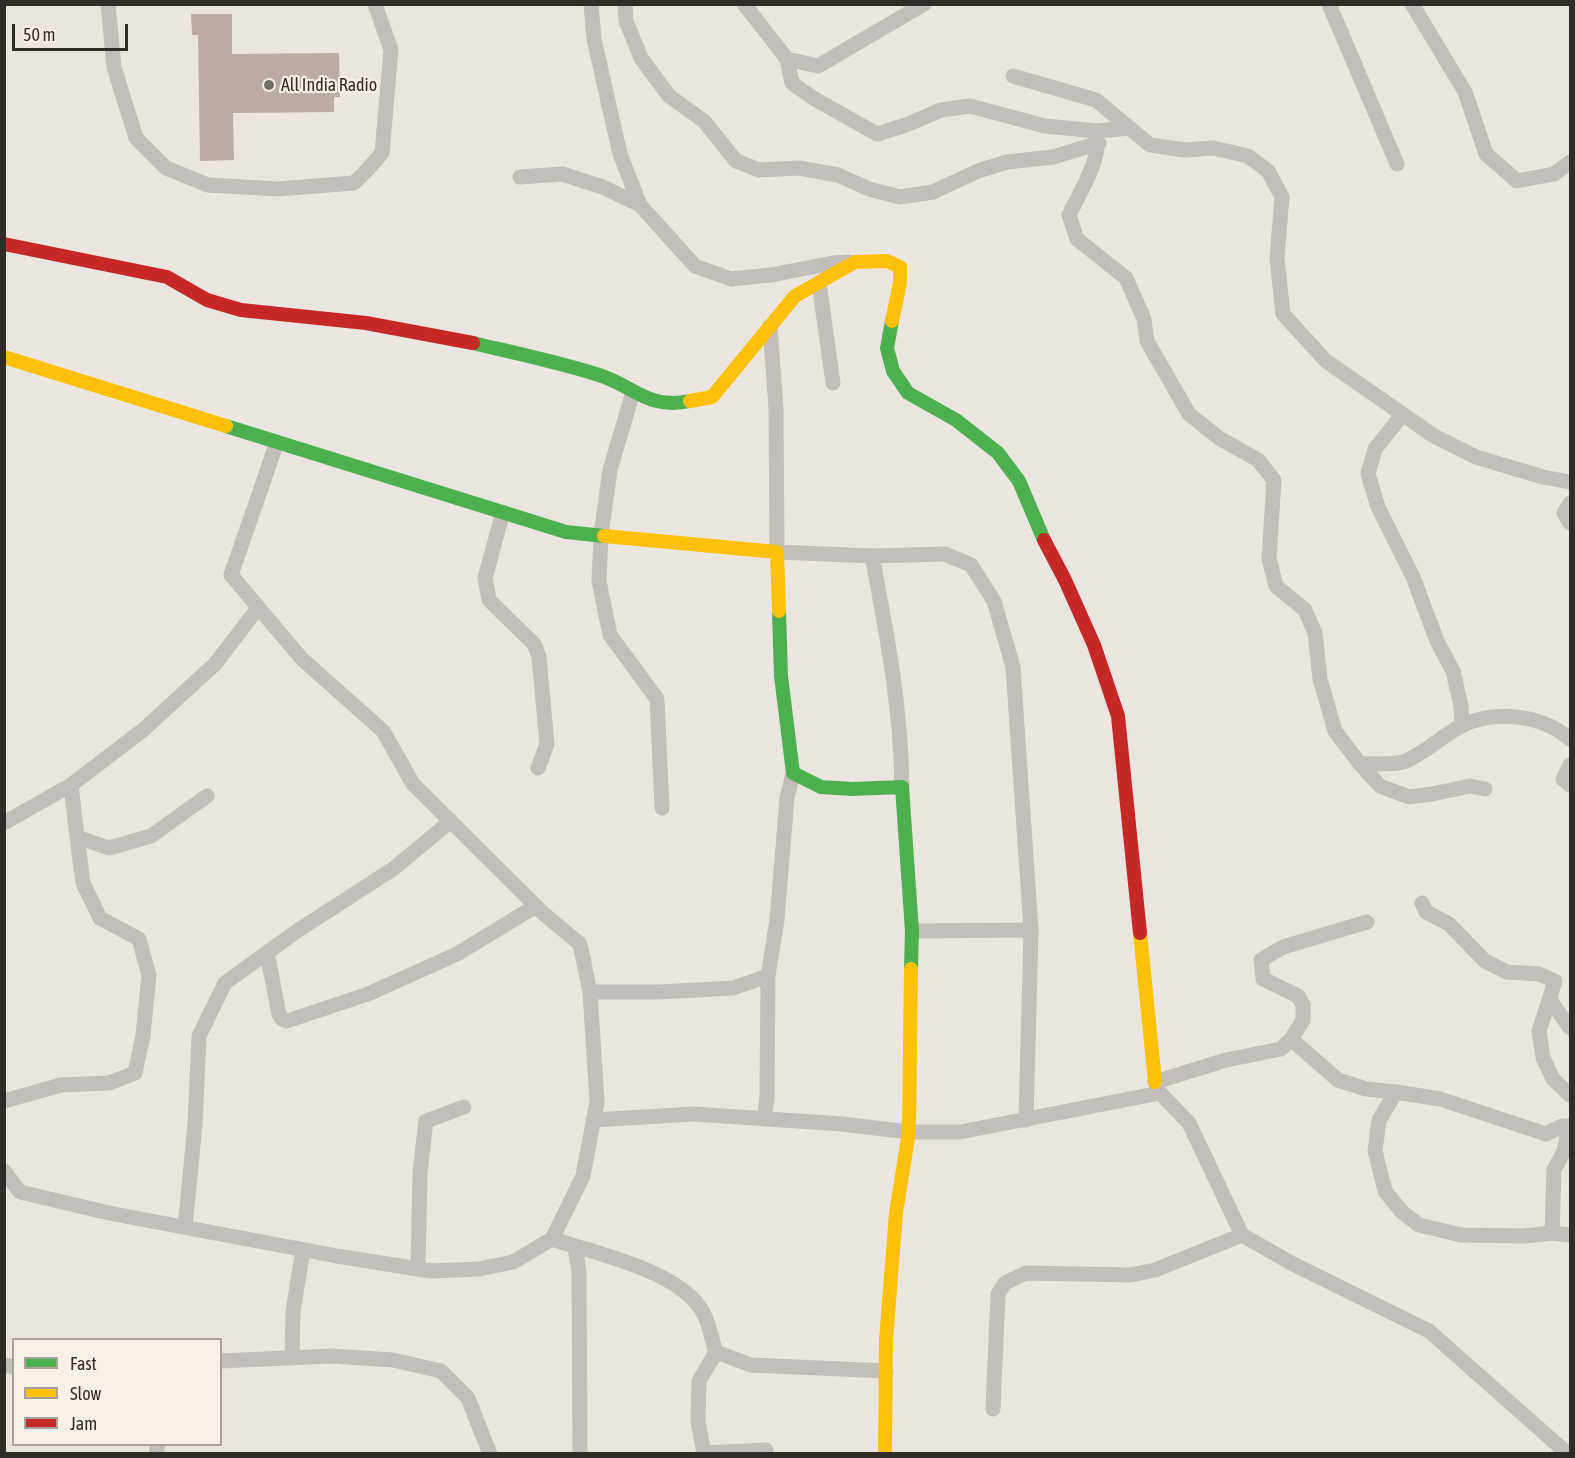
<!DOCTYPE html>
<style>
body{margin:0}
#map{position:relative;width:1575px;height:1458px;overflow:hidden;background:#eae5df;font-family:"Asap Condensed",sans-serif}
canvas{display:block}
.frame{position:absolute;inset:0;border:6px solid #322c28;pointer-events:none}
.legend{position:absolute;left:12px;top:1338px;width:210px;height:108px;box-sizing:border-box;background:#f6f0e7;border:2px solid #a8a29b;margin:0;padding:8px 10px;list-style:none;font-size:18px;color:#322c28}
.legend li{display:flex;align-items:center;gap:12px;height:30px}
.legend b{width:30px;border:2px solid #a8a29b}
.scale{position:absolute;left:12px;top:24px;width:116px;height:27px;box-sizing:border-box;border:3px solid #322c28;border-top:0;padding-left:8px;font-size:18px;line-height:21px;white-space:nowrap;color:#322c28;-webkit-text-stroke:4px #f6f0e7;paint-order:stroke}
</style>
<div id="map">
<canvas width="1575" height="1458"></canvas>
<div class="frame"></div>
<ul class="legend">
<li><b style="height:8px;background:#4caf50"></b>Fast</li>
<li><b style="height:8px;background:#ffc107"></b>Slow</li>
<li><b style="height:8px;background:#c62828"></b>Jam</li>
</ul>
<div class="scale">50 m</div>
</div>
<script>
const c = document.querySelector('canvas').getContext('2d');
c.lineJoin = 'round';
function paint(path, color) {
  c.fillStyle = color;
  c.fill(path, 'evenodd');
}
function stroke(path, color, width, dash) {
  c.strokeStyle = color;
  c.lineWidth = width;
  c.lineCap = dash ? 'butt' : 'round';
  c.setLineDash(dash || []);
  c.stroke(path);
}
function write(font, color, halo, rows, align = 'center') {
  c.font = font + ' "Asap Condensed",sans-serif';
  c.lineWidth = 4.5;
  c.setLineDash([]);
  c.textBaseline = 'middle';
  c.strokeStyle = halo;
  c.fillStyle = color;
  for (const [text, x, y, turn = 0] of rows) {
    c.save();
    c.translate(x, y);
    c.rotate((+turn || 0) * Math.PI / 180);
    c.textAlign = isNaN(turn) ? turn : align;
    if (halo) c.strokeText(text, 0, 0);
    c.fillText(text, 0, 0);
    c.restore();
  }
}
const building = new Path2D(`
 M191,14H232V54L339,53L340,97H334V112L233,113L234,160L200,161L198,35H192Z`);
const street = new Path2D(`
 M108,4L114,67L136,138L166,168L208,185L278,189L354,183L368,169L382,153L391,50L375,4
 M591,4L594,39L620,154L640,205L695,266L731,279L771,275L833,263L849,262
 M625,4L626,21L641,58L669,96L704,121L736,161L759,170L799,168L838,175L869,189L900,197L933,192L978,171L1007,162L1053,157L1099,143
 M744,4L787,59L818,66L924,4
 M1329,4L1397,164
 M1412,4L1465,92L1486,154L1517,181L1554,174L1570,162
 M787,59L792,83L813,98L877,134L906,125L941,110L970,106L1045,126L1097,131L1130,128
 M1013,76L1096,100L1150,145L1185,150L1213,148L1248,156L1268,171L1282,197L1277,258L1283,314L1326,361L1434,436L1476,457L1543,477L1570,482
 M1097,131C1102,159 1081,190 1069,215L1077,239L1126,278L1144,319L1147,341L1189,414L1219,438L1258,460L1274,480L1269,559L1276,586L1305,610L1315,633L1320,679L1335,731L1360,764L1380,786L1409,797L1432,794L1470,786L1485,789
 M520,177L562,174L603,187L640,205
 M819,283L833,383
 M770,326L776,409L777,552L872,556C887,635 901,706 902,787
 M633,392L610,470L601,535L599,581L610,635L657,699L662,808
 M1403,414L1375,449L1368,474L1378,507L1413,577L1437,641L1453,671L1461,706L1462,726
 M1570,503L1564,513L1570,523
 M503,512L485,578L489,600L534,644L539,657L547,744L538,768
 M872,556L945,554L971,565L994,601L1013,667L1031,930L1026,1120
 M1360,764C1373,763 1394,766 1406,761C1426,752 1442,736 1461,726C1495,709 1542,715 1570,739
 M1570,765L1563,779L1570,785
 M71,785L77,837L109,848L151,836L207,796
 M4,823L71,785L143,730L215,664L258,608
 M1422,903L1426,912L1449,924L1485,961L1507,972L1539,974L1555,981L1539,1031L1543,1058L1553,1079L1570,1095
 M912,931L1031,930
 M267,953L279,1014L282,1019L287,1021L368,994L457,954L536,906
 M590,992H659L733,988L768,976
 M1550,1000L1570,1028
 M1291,1039L1338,1080L1366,1089L1396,1092L1440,1099L1546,1134L1562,1126H1570
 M1396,1092L1379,1120L1375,1151L1385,1191L1402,1212L1419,1225L1461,1235L1524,1236L1552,1233L1570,1235
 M4,1101L61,1085L109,1083L135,1073L143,1035L149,975L139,939L100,918L83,883L77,837
 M764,1119L767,1097L768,976L777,920L787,798L793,773
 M593,1120L694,1114L842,1124L909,1132H960L1160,1093
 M4,1171L20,1192L109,1213L337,1256L431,1271L479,1269L513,1262L552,1239L583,1176L597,1102L590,992L580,944L544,914L413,784L383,731L302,659L231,575L277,442
 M185,1227L195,1125L199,1036L225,983L297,931L393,869L451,821
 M1552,1233L1554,1170L1564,1151L1568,1132L1570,1131
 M1242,1235L1189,1123L1160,1093L1155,1082L1226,1060L1281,1049L1291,1039L1303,1020V1005L1298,996L1263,979L1261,960L1283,947L1367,922
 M552,1239C595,1253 676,1270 701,1309C709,1320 711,1339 716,1352L751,1365L886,1371
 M575,1247L579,1271L580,1454
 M418,1269L420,1172L426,1121L464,1107
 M292,1358L293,1311L303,1250
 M220,1361L331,1356L393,1360L441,1371L468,1398L490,1454
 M4,1365L14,1367
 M993,1409L998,1294L1005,1283L1026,1273L1131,1275L1155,1270L1242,1235L1293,1264L1429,1331L1568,1454
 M704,1453L766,1450
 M156,1454L158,1444
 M704,1454L698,1421L699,1381L716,1352`);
const fast = new Path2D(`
 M892,321L887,348L893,371L908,393L956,420L998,453L1019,481L1044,540
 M473,343C515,353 558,362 599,375C634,386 648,410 690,401
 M226,426L566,532L604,536
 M779,611L781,676L793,773L821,787L852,789L902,787L912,931L911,969`);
const slow = new Path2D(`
 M4,357L226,426
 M690,401L712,397L795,296L855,262L887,261L900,267V283L892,321
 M604,536L777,552L779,611
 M1140,933L1155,1082
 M885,1454L886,1340L896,1213L909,1132L911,969`);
const jam = new Path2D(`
 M4,244L167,277L207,300L241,310L366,323L473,343
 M1044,540L1065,580L1094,645L1118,716L1140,933`);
const markers = [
 [269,85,6,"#726d68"]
];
const poiNames = [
 ["All India Radio",281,85]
];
paint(building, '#bbaca3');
stroke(street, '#c2beb9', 15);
stroke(fast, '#4caf50', 14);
stroke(slow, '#ffc107', 14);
stroke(jam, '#c62828', 14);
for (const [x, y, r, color] of markers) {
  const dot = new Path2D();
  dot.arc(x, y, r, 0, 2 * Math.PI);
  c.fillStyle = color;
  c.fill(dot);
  stroke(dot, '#f6f0e7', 2);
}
write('18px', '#322c28', '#f6f0e7', poiNames, 'left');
</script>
